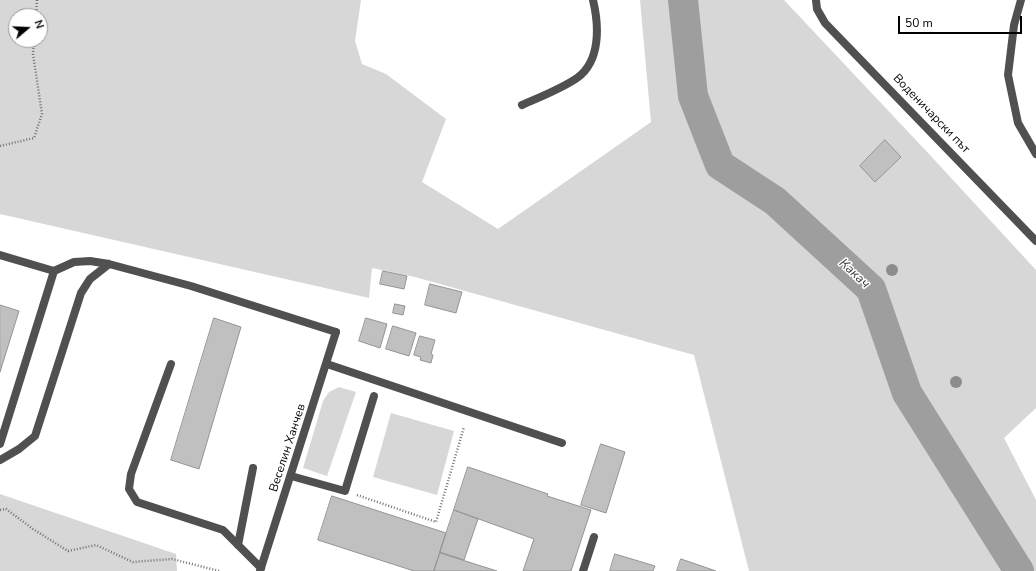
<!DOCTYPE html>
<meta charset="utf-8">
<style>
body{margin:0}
#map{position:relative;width:1036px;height:571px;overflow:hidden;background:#fff;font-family:"Nunito Sans",sans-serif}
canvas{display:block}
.north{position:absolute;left:8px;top:8px;width:40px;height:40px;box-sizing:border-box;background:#fff;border:1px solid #999;border-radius:50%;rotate:71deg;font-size:11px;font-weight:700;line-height:16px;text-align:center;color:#000}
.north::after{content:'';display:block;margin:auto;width:14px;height:18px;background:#000;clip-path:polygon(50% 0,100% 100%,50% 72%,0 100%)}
.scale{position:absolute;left:898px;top:16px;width:124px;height:18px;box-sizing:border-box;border:2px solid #000;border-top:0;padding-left:5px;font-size:12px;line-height:14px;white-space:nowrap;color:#000;-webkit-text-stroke:3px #fff;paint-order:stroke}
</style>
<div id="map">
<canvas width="1036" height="571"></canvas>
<div class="north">N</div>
<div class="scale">50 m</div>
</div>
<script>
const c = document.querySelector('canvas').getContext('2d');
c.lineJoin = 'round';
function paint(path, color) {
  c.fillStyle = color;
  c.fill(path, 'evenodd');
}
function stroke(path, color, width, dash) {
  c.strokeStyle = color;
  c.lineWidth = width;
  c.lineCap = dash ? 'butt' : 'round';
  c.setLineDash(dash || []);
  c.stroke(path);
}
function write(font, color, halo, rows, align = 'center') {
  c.font = font + ' "Nunito Sans",sans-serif';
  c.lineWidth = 3;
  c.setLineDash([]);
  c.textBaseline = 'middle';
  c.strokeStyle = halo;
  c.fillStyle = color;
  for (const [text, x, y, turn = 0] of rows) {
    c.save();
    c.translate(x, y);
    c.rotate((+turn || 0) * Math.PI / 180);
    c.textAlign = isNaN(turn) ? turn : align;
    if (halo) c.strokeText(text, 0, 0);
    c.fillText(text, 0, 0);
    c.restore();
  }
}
const green = new Path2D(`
 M0,0H361L355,41L362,64L386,74L446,119L422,182L498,229L651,122L640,0H784L929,154L1036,270V408L1004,438L1036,500V571H749L694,355L415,277L372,268L369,298L0,214ZM16,16H40V40H16Z
 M339,387L356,392L327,476L303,468L323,401L329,392Z
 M391,413L454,431L437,495L373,477Z
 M0,494L176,554L177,571H0Z`);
const river = new Path2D(`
 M683,0L693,96L720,165L775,201L871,289L907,393L1019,571`);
const building = new Path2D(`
 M885,140L901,157L875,182L860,166Z
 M383,271L407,276L404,289L380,284Z
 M430,284L462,292L456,313L425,305Z
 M395,304L405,306L403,315L393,313Z
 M0,305L19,311L0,372Z
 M214,318L241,327L199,469L171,460Z
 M366,318L387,324L380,348L359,341Z
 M393,326L416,333L409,356L386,349Z
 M420,336L435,340L431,354L433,355L431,363L420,360L421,357L414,355Z
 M601,444L625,452L606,513L581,505Z
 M468,467L548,494L547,496L591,510L571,571H523L534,539L454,510Z
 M332,496L446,533L434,571H414L318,540Z
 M454,510L478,519L464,560L440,552Z
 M440,553L497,571H434Z
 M615,554L655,566L653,571H610Z
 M681,559L716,571H677Z`);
const path = new Path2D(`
 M36,16L37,0
 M0,146L34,138L42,114L33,54L34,40
 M357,495L436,522L464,427
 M0,510L6,509L33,529L68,551L96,545L133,562L172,559L219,571`);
const lane = new Path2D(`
 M816,0L817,9L825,23L1036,241
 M1021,0L1014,25L1008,75L1018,123L1036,154
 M522,105C540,97 561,89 577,78C601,61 599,25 593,0
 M0,255L54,271L74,262L90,261L109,264L191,286L336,332
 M171,364L131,474L129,489L137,502L223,530L261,568
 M327,364L562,443
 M0,444L54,271
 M0,460L19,449L35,436L81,293L90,279L109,264
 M291,476L345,491L374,396
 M238,545L253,468
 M583,571L594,537`);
const street = new Path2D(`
 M260,571L336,332`);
const trees = [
 [892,270],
 [956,382]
];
const streetNames = [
 ["Воденичарски път",931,114,46],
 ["Веселин Ханчев",288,448,-72]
];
const waterNames = [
 ["Какач",854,274,43]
];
paint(green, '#d7d7d7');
stroke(river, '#9e9e9e', 30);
paint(building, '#c0c0c0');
stroke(building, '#949494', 1);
stroke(path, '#727272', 2.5, [1, 2]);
stroke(lane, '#505050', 8);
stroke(street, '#505050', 8);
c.fillStyle = '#8c8c8c';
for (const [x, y] of trees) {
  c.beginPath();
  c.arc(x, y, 6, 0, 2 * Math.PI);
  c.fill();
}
write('12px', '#000', '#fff', streetNames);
write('italic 13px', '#3f3f3f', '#fff', waterNames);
</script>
